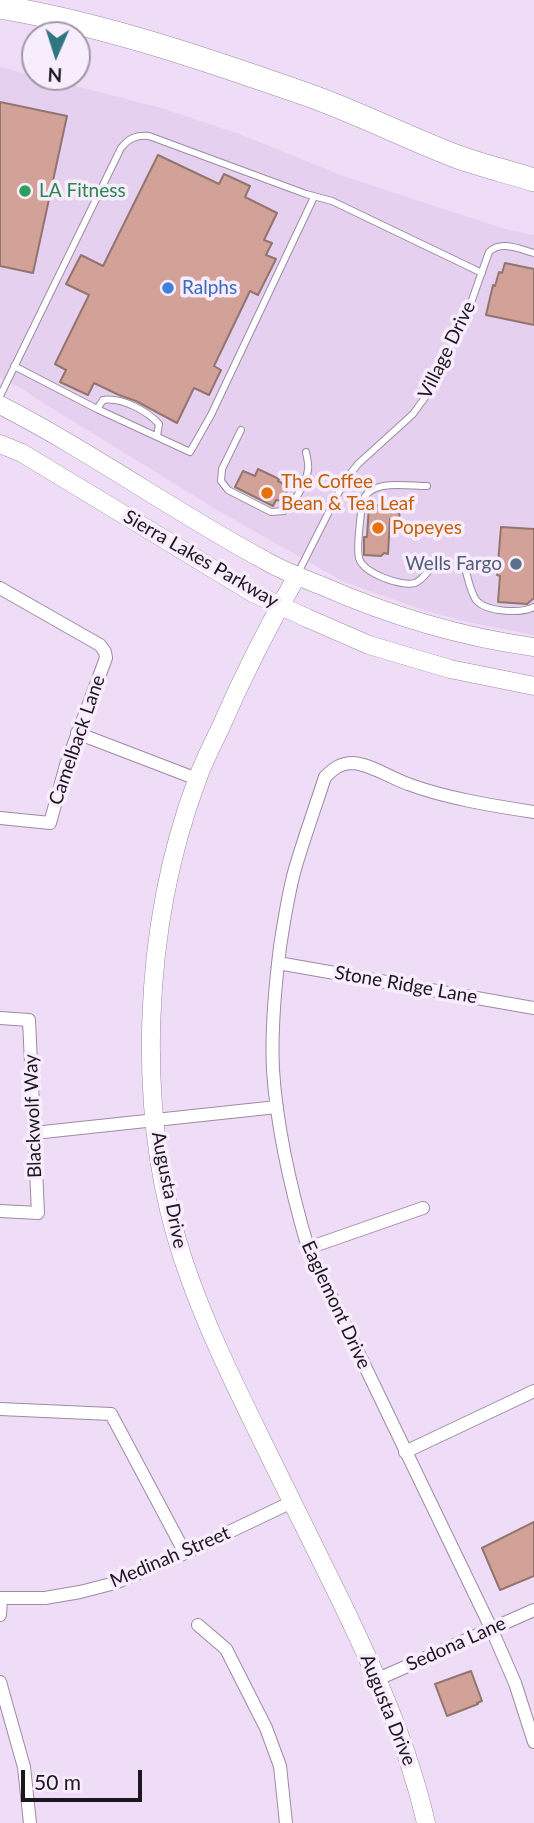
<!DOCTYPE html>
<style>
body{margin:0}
#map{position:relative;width:534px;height:1823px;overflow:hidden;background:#efddf7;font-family:Lato,sans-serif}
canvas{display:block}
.north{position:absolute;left:21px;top:21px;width:70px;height:70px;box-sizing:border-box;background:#f8edfd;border:2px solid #a097a4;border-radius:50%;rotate:183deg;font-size:19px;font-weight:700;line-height:28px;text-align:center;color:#1c161f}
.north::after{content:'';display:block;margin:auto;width:24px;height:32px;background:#2f7681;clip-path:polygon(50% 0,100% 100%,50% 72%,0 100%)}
.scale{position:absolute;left:21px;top:1770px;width:121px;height:32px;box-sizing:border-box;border:4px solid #1c161f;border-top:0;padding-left:9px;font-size:21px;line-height:24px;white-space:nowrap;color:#1c161f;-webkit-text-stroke:5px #f8edfd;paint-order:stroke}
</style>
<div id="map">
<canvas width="534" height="1823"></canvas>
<div class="north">N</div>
<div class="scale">50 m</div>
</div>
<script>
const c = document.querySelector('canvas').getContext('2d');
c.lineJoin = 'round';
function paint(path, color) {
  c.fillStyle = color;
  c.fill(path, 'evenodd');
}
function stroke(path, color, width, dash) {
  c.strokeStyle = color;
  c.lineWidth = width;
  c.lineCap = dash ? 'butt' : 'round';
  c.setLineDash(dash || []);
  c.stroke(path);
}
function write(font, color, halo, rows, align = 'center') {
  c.font = font + ' Lato,sans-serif';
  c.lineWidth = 7;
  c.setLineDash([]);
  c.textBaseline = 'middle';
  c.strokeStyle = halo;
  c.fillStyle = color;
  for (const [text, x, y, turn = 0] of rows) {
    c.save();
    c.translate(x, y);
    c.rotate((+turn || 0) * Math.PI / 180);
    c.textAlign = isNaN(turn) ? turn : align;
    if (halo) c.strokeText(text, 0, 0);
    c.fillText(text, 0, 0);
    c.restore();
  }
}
const built = new Path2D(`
 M0,67L158,107L242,135L343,176L505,229L534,235V635L463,621L423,610L344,582L217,510L37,399L21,388L0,378Z`);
const building = new Path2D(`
 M0,102L67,116L33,273L0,266Z
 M158,155L219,184L224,174L250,186L245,197L277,213L264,240L272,243L266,255L276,259L258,295L250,291L214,366L221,370L209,395L194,388L177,423L136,401L119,395L94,383L88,395L60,382L66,370L55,364L89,295L66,284L81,255L103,266Z
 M505,263L534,269V325L486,315L493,285L495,286L499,272L502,273Z
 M258,469L279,479L278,481L289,487L282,501L276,500L273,506L235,487L243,471L255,476Z
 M369,505L400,506L399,520L390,519L388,554L384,553L381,556L364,555V537H367Z
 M501,527L534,529V598L527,604L498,602L500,576L497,575Z
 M534,1522V1576L500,1590L482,1548Z
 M471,1671L482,1701L477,1703L478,1704L447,1716L435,1684Z`);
const lane = new Path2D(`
 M14,366L97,409L190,452L211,415L314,197
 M0,396L121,148C129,138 136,135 149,136L306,194L332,201L482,273
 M97,409L103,400C122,397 147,411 159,424L157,436
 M241,430L222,469L221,481L228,490L271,512L284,511C294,505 306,482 308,470C309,464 307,458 306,452
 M427,486C406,486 369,478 362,503C361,517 356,546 359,558C363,573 401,587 415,583C422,580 426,574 431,568
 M465,568C468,578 470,591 476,600C486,612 521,614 534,607
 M297,575L345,480L358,464L413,414L426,396L467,314L489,252C501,240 519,249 534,253`);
const street = new Path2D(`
 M0,588L100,645L105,652L106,658L66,765L50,823L0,818
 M77,733L197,779
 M534,812C494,806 445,798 408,784C391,778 370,764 353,763C340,763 333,769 325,777C315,808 304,838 295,869C288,894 284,921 280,947C275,987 271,1030 273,1070C277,1131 291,1190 308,1248L491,1628L515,1683L534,1742
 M278,963L534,1008
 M0,1018L29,1020L38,1213L0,1211
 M34,1133L277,1107
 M308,1248L423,1208
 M0,1409L111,1414L185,1553
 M405,1452L534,1391
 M0,1598H45L80,1592L115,1583L185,1553L292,1502
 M0,1615L1,1598
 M198,1625L226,1649L266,1728L280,1766L286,1823
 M378,1679L534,1610
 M0,1682L24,1767L30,1823`);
const secondary = new Path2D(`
 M0,405C92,452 176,513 266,561C283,571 302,578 320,585C388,615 460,637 534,647
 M0,444L22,453L253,593L307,618L369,645L450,669L534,686
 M297,576C268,626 242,678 219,731C211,747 203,763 197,780C143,925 134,1111 183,1259C206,1329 240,1395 272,1461C295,1507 317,1553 340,1599C375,1672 408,1744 426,1823`);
const highway = new Path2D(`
 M0,7C104,24 211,61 311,96C361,114 408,138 458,157C483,166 509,172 534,180`);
const markers = [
 [25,191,7,"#2e9e5b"],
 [168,288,7,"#3f7fe0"],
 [267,493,7,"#e8710a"],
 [378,528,7,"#e8710a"],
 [516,564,7,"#5c6f8a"]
];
const leisureNames = [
 ["LA Fitness",39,191]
];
const shopNames = [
 ["Ralphs",182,288]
];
const streetNames = [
 ["Village Drive",447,350,-64],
 ["Sierra Lakes Parkway",201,559,30],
 ["Camelback Lane",77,740,-71],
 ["Stone Ridge Lane",406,985,10],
 ["Blackwolf Way",33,1116,-92],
 ["Augusta Drive",169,1190,79],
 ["Eaglemont Drive",336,1305,65],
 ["Medinah Street",170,1557,-23],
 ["Sedona Lane",456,1644,-24],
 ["Augusta Drive",388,1710,68]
];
const foodNames = [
 ["The Coffee",281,482],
 ["Bean & Tea Leaf",281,504],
 ["Popeyes",392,528]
];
const serviceNames = [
 ["Wells Fargo",502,564]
];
paint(built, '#e6d0f0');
paint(building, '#d2a299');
stroke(building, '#93756f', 2);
stroke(lane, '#9b8ba3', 8);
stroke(street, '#9b8ba3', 14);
stroke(secondary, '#9b8ba3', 19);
stroke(highway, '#9b8ba3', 24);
stroke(lane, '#fff', 6);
stroke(street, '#fff', 12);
stroke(secondary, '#fff', 18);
stroke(highway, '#fff', 23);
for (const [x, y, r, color] of markers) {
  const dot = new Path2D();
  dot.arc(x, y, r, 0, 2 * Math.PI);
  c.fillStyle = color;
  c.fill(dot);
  stroke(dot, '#f8edfd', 2.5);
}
write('19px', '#27864d', '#f8edfd', leisureNames, 'left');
write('19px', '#366cbe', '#f8edfd', shopNames, 'left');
write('19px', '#1c161f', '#f8edfd', streetNames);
write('19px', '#c56008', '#f8edfd', foodNames, 'left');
write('19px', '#4e5e75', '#f8edfd', serviceNames, 'right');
</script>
